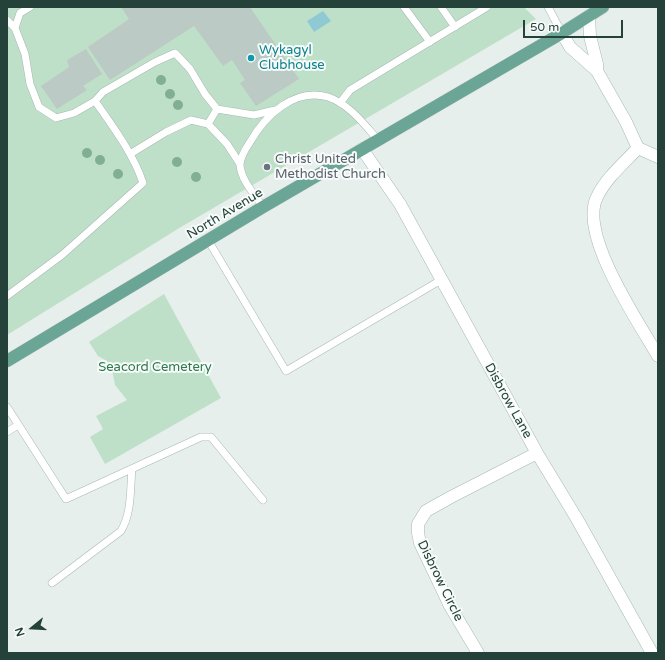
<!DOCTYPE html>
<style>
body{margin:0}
#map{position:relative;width:665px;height:660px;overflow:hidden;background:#e6efeb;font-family:"Varela Round",sans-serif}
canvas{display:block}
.frame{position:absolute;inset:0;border:8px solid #24423a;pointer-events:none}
.north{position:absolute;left:12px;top:608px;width:40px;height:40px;-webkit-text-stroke:3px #f7fbf9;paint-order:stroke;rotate:252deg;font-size:11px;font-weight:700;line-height:16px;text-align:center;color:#24423a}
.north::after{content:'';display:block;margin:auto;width:14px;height:18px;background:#24423a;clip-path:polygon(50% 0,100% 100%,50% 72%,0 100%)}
.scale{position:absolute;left:523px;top:20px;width:100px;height:18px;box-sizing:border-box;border:2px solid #24423a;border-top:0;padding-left:5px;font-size:12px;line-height:14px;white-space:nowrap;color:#24423a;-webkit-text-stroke:3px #f7fbf9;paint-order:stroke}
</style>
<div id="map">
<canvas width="665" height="660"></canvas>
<div class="frame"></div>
<div class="north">N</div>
<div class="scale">50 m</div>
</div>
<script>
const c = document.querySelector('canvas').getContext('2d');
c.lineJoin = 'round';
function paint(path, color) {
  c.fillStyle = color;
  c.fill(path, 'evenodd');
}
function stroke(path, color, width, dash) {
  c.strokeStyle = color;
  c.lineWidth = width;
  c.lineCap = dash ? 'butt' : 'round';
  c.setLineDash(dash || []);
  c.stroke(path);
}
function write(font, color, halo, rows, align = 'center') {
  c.font = font + ' "Varela Round",sans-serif';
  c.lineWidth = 4;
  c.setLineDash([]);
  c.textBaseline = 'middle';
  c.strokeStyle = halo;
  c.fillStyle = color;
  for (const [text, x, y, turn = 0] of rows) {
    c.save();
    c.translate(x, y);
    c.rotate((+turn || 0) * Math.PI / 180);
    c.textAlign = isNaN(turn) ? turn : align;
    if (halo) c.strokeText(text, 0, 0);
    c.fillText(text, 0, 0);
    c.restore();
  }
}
const green = new Path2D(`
 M7,7H524L536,19L181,227L7,335Z
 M164,294L221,398L105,464L90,437L103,429L96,416L127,400L115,385L112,370L107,361L98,356L89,342Z`);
const water = new Path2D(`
 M323,11L331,21L314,32L307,21Z`);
const building = new Path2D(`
 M121,7H250L299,79L256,106L240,83L245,80L232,60L223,66L194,26L110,80L88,47L129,19Z
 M86,49L102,74L83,86L87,90L57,109L41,86L69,67L67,60Z`);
const lane = new Path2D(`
 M404,7L430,42
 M441,7L455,27
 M548,7L562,33
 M7,20L15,28L25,54L30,84L39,107L56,118L74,113L95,101
 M15,28L20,13L30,7
 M340,103L350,90L487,7
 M208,124L217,109
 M130,154L166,132L191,120L208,124L227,144L240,164
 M263,207C255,195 241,180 240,165C240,158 246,148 250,142C265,116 294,87 328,97C349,104 364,124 378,140
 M208,240L286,371L441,280
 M7,296L62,255L143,183C133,153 113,127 95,101L103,92L155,62L175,53L190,69L205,94L217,109L254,115L275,110
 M7,407L66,499L201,437H211L263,500
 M7,432L18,425
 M52,583L121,531C132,512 130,490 132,469`);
const street = new Path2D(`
 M589,16L590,36L597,64V71
 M562,33L570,47L597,71L626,122L638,148L658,157
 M638,148C624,163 606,178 597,197C578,234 639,323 658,356
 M362,149L400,204L537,453L577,519L652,653
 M478,653L450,606L420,543L418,533V524L426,511L451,497L537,453`);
const primary = new Path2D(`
 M7,361L263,207L562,33L603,7`);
const trees = [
 [161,80],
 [170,94],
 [178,105],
 [87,153],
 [100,160],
 [177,162],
 [118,174],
 [196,177]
];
const markers = [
 [251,58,4,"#0f9aa8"],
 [267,167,4,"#6b7280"]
];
const cultureNames = [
 ["Wykagyl",259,51],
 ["Clubhouse",259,66]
];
const worshipNames = [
 ["Christ United",275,160],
 ["Methodist Church",275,175]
];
const streetNames = [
 ["North Avenue",225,214,-31],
 ["Disbrow Lane",508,401,61],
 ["Disbrow Circle",440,581,64]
];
const parkNames = [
 ["Seacord Cemetery",155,368]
];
paint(green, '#bfe0c8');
paint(water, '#8ec9d4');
paint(building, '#bbcac4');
stroke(lane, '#a8b8b2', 8);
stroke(street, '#a8b8b2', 13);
stroke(primary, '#c2cac8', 13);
stroke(lane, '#fff', 7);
stroke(street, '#fff', 12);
stroke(primary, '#6aa596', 12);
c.fillStyle = '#80af93';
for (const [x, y] of trees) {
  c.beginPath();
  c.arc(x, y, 5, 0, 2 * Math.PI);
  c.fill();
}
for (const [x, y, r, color] of markers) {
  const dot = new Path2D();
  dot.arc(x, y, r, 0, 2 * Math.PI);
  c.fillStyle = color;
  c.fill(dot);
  stroke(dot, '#f7fbf9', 1.5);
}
write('13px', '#0d838f', '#f7fbf9', cultureNames, 'left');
write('13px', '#5b616d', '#f7fbf9', worshipNames, 'left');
write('13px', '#24423a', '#f7fbf9', streetNames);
write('13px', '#2d7a4b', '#f7fbf9', parkNames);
</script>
